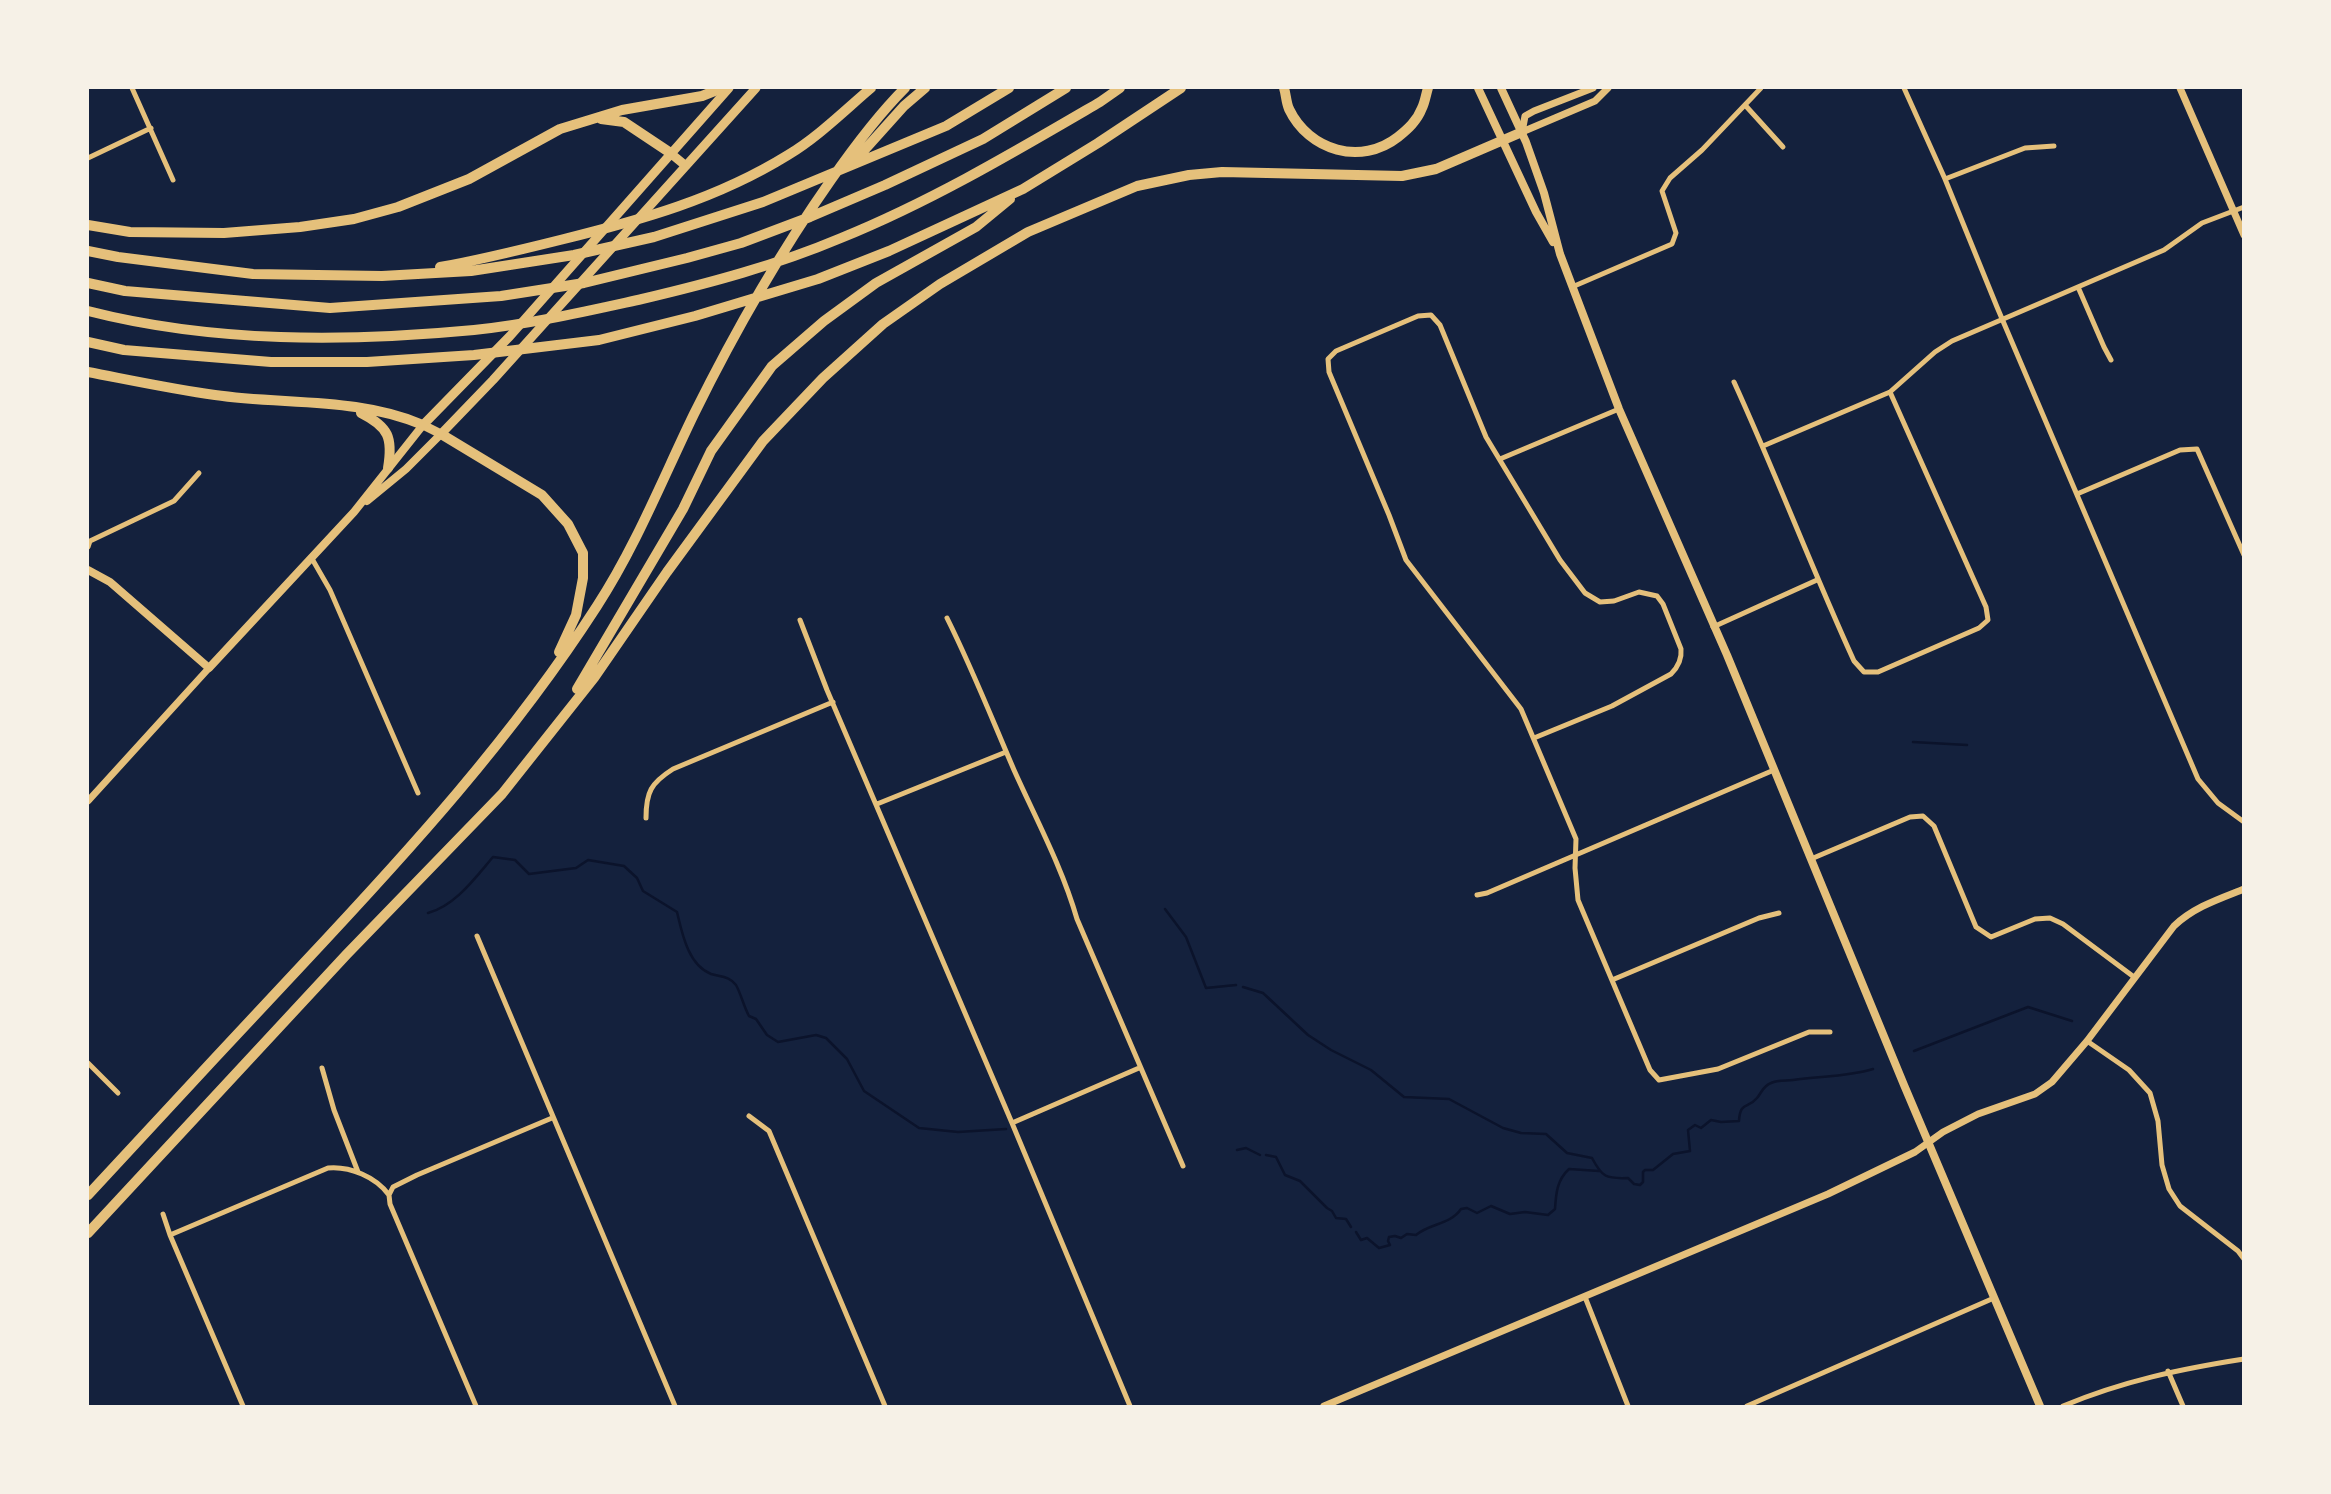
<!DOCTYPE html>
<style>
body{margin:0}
#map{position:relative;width:2331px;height:1494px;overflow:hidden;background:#14213d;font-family:Karla,sans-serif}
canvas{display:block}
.frame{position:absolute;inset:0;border:89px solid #f6f1e7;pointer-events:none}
</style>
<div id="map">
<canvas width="2331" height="1494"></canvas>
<div class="frame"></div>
</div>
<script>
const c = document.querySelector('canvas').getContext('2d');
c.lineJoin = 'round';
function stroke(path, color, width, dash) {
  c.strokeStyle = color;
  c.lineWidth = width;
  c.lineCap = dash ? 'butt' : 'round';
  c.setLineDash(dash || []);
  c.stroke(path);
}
const stream = new Path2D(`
 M1913,742L1967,745
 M1165,909L1186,937L1206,988L1236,985
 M428,913C455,906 475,878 493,857L515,860L529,874L576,868L588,860L624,866L637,878L643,891L677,912C682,933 688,965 711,974C721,977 729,976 736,985C741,994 744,1007 749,1016L756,1019L767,1035L778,1042L816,1035L826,1038L847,1059L864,1091L919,1128L958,1132L1006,1129
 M1243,987L1263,993L1308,1035L1331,1050L1371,1070L1404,1097L1449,1099L1503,1128L1521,1133L1546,1134L1567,1153L1592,1158C1602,1177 1606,1179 1628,1178L1634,1184L1640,1185L1643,1182V1172L1645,1170H1653L1673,1154L1690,1151L1688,1130L1695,1125L1701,1128L1711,1120L1721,1122L1739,1121C1740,1101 1748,1109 1757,1098C1762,1092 1763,1086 1771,1083C1778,1080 1786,1081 1793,1080C1820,1076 1847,1077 1873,1069
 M1914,1051L2028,1007L2072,1021
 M1237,1150L1246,1148L1260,1155
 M1266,1155L1276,1157L1285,1175L1300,1181L1327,1208L1332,1211L1336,1218L1346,1219L1351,1227
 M1356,1232L1361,1240L1367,1238L1379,1248L1390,1245L1388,1241L1389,1237L1395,1236L1401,1238L1407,1234L1416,1235C1430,1223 1450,1225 1461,1209L1467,1208L1477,1213L1491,1206L1510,1214L1525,1212L1548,1215L1555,1209C1556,1193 1557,1180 1569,1169L1599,1171`);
const minor = new Path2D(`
 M132,88L173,180
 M1904,88L1945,179L1997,307L2198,779L2218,803L2244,822
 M1745,105L1783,147
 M88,158L151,128
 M1945,179L2025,148L2054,146
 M1572,287L1672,244L1676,233L1662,191L1670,178L1702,150L1761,88
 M2078,287L2104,347L2111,360
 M1734,382C1776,474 1812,569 1854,661L1864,672H1878L1979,628L1988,620L1986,607L1890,392
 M1763,446L1890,392L1935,352L1952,341L2164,250L2202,223L2244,207
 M1500,459L1619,409
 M2077,494L2180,450L2197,449L2244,555
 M88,547L90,541L174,501L199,473
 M311,557L330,590L418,793
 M947,618C972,668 992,719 1014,770C1036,819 1062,867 1077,919L1183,1166
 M800,620L827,690L1012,1123L1130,1406
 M1713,627L1817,580
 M1534,738L1612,706L1671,674C1678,667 1682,659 1681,649L1663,604L1657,596L1639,592L1614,601L1600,602L1585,593L1560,560L1486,437L1440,325L1431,315L1418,316L1336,351L1328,359L1329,372L1389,515L1406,560L1521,709L1576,839L1575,868L1578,900L1650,1070L1659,1080L1718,1069L1809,1032H1830
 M877,804L1006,752
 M646,818C646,792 651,783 673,769L833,702
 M1811,859L1910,817L1923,816L1934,826L1976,927L1991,937L2035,919L2050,918L2063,924L2134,977
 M1477,895L1487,893L1774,770
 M477,936L675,1406
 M1612,980L1759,918L1779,913
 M2087,1041L2129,1070L2150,1093L2158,1121L2162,1165L2169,1189L2180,1206L2238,1251L2244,1259
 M88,1063L118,1093
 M322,1068L334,1110L358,1172
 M749,1116L769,1131L885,1406
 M1012,1123L1139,1068
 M389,1195L390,1204L476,1406
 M389,1195L393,1187L417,1175L552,1118
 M163,1214L170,1235L243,1406
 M170,1235L328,1168C350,1166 376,1177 389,1195
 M1585,1297L1628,1406
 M2168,1371L2183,1406
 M1747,1406L1994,1298
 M2063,1406C2123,1381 2180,1369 2244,1359`);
const tertiary = new Path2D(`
 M2180,88L2244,235
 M1522,132L1595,101L1608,88
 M1522,132L1525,116L1534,111L1593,88
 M88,801L209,668
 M1324,1406L1828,1194L1915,1152L1943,1132L1978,1114L2035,1094L2052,1082L2087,1041L2174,926C2194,907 2219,899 2244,889`);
const secondary = new Path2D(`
 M1478,88L1536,212L1553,242
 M1501,88L1526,142L1544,193L1560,254L1619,409L1727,655L1904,1085L2040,1406
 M367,501L406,469L441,434
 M88,570L110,582L209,668L354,512L423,425`);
const primary = new Path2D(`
 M729,88L510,336L423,425L441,434L493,380L756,88
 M669,152L686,166`);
const motorway = new Path2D(`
 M1284,88C1286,94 1286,102 1289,109C1309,151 1361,166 1398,137C1408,129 1417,121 1422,108C1425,102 1426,94 1428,88
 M601,119L624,122L669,152
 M851,165L904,106L925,88
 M88,225L130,232L224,233L300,227L354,219L398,207L469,179L560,129L622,110L702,96L722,88
 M88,251L118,257L253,274L382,276L471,271L574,255L654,237L763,202L946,126L1009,88
 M440,267C480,260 520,250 560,240C641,220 717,199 788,155C818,137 845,110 871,88
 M88,283L125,291L330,308L501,296L584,283L687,258L741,243L810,217L885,185L983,139L1066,88
 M88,311C213,343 347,342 474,330C531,324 587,311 642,299C710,283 777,265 841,238C932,201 1016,151 1100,102L1120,88
 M88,342L124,350L271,362H367L474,355L599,340L695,316L818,279L889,251L1023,189L1098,143L1181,88
 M88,372C130,380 172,389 215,395C284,405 358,397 423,425
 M361,413C389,427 393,438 388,468
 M441,434L542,495L568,524L583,553V578L576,615L559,652
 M577,689L683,509L711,451L772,366L824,321L876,283L976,227L1010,199
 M88,1195C158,1119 230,1042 301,966C408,852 512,738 597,606C636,546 663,478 694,414C734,333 779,254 831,180C854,147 877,116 905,88
 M88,1233L347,954L502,794L594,678L667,572L763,441L823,378L883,324L940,284L1028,232L1137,186L1189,175L1222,172L1402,176L1436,169L1522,132`);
stroke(stream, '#0b132b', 2.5);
stroke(minor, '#e5c07b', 5);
stroke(tertiary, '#e5c07b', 7);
stroke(secondary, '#e5c07b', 8);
stroke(primary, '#e5c07b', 9);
stroke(motorway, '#e5c07b', 10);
</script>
